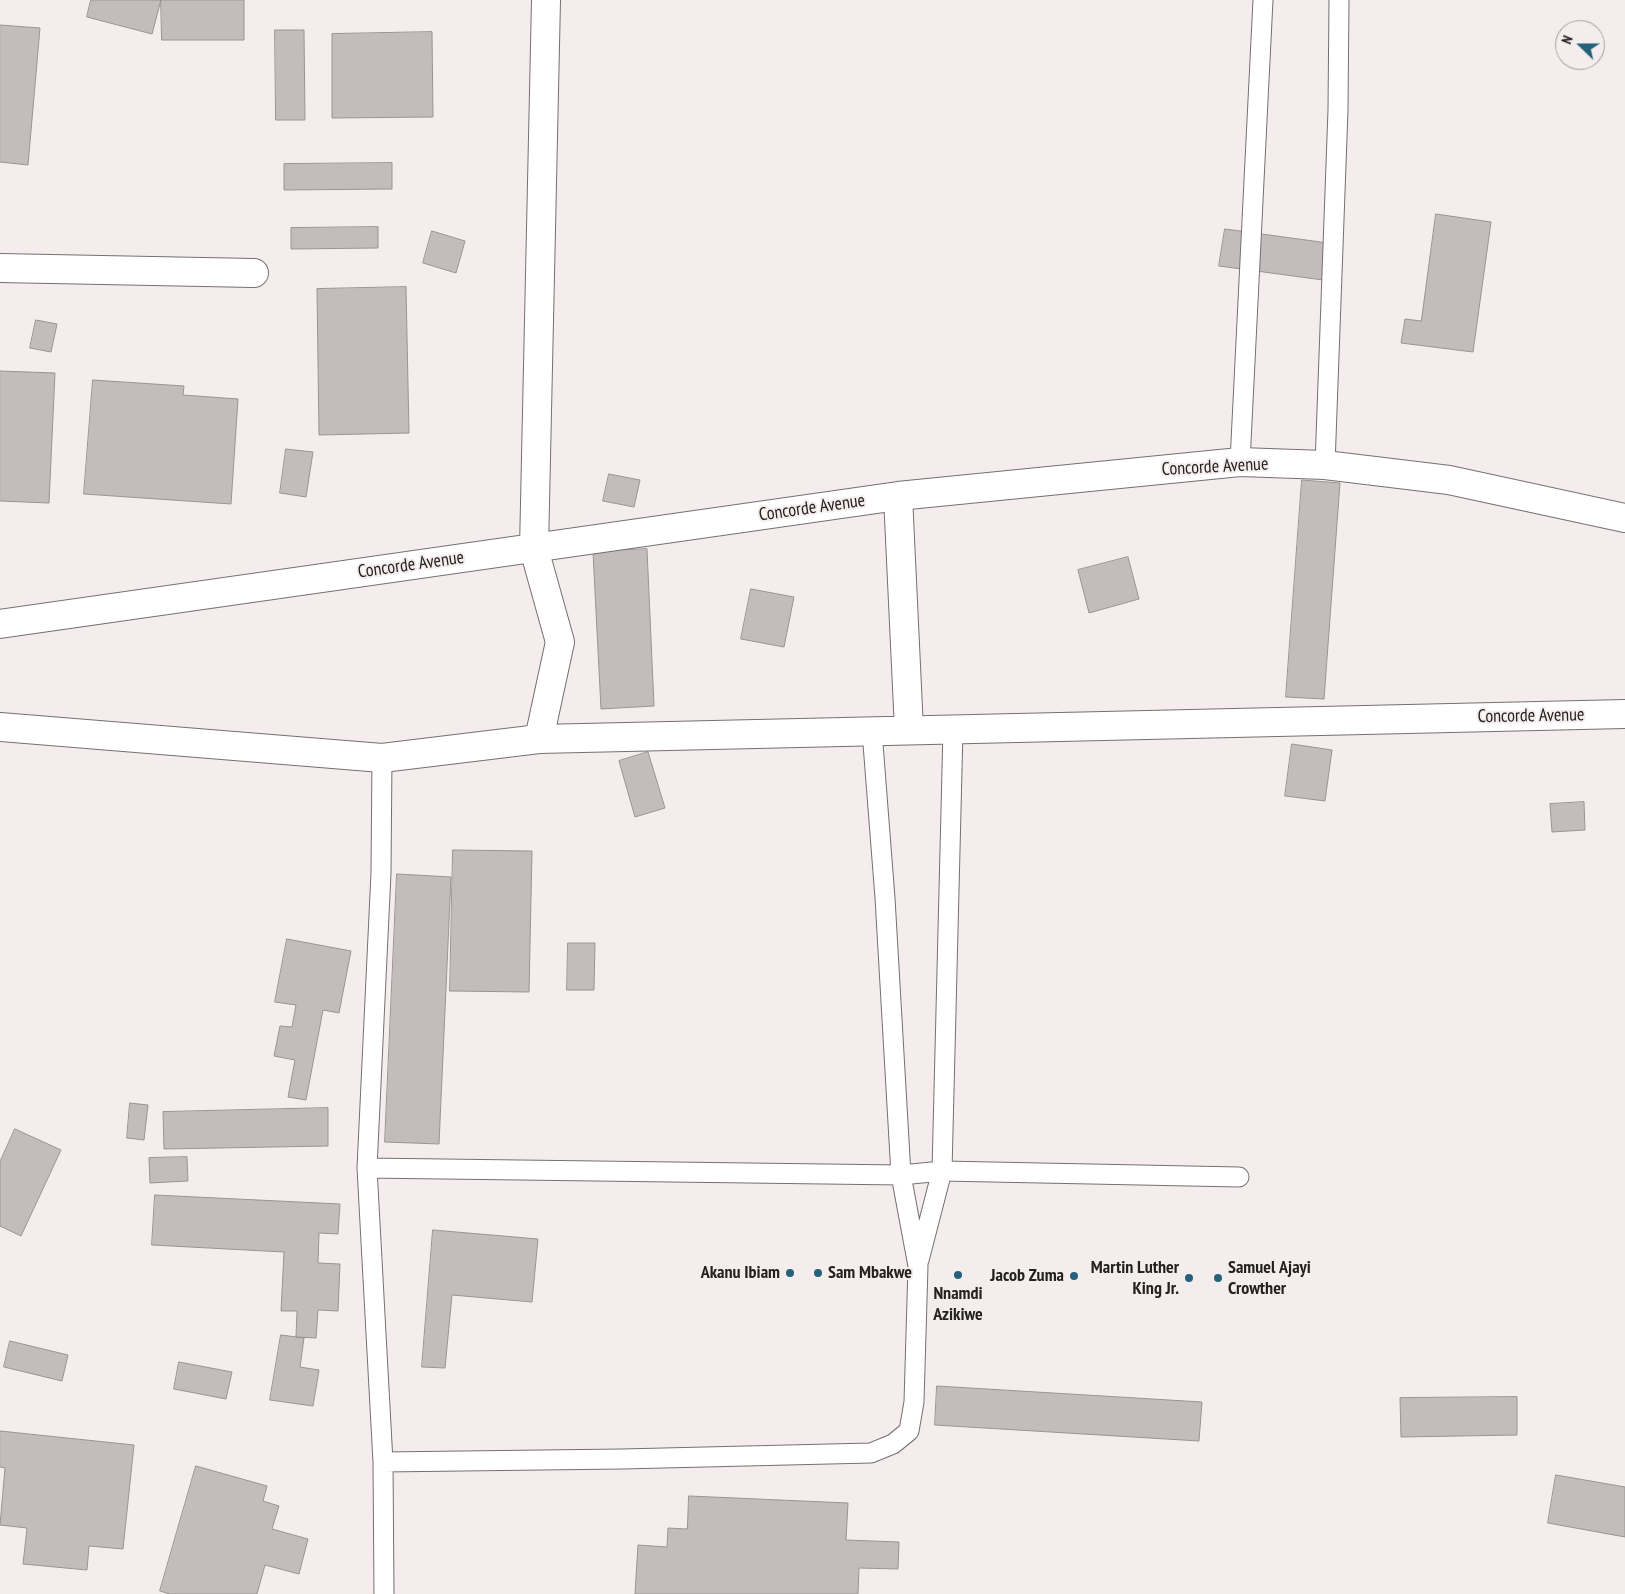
<!DOCTYPE html>
<style>
body{margin:0}
#map{position:relative;width:1625px;height:1594px;overflow:hidden;background:#f5eded;font-family:"PT Sans Narrow",sans-serif}
canvas{display:block}
.north{position:absolute;left:1555px;top:20px;width:50px;height:50px;box-sizing:border-box;background:#f5eded;border:1px solid #a19b9b;border-radius:50%;rotate:292deg;font-size:14px;font-weight:700;line-height:20px;text-align:center;color:#242121}
.north::after{content:'';display:block;margin:auto;width:18px;height:22px;background:#256179;clip-path:polygon(50% 0,100% 100%,50% 72%,0 100%)}
</style>
<div id="map">
<canvas width="1625" height="1594"></canvas>
<div class="north">N</div>
</div>
<script>
const c = document.querySelector('canvas').getContext('2d');
c.lineJoin = 'round';
function paint(path, color) {
  c.fillStyle = color;
  c.fill(path, 'evenodd');
}
function stroke(path, color, width, dash) {
  c.strokeStyle = color;
  c.lineWidth = width;
  c.lineCap = dash ? 'butt' : 'round';
  c.setLineDash(dash || []);
  c.stroke(path);
}
function write(font, color, halo, rows, align = 'center') {
  c.font = font + ' "PT Sans Narrow",sans-serif';
  c.lineWidth = 4;
  c.setLineDash([]);
  c.textBaseline = 'middle';
  c.strokeStyle = halo;
  c.fillStyle = color;
  for (const [text, x, y, turn = 0] of rows) {
    c.save();
    c.translate(x, y);
    c.rotate((+turn || 0) * Math.PI / 180);
    c.textAlign = isNaN(turn) ? turn : align;
    if (halo) c.strokeText(text, 0, 0);
    c.fillText(text, 0, 0);
    c.restore();
  }
}
const building = new Path2D(`
 M91,0H161L152,34L87,17Z
 M161,0H244V40H162Z
 M0,25L40,28L28,165L0,162Z
 M275,30H304L305,120H276Z
 M432,32L433,117L332,118V34Z
 M392,163V189L284,190V164Z
 M1436,214L1491,222L1473,352L1401,343L1405,319L1421,321Z
 M378,227V248L291,249V228Z
 M1225,229L1328,243L1323,280L1219,266Z
 M432,231L465,241L456,273L423,263Z
 M406,287L409,433L319,435L317,289Z
 M36,320L57,324L51,352L30,348Z
 M0,371L55,373L49,503L0,501Z
 M93,380L184,386L183,395L238,399L231,504L84,494Z
 M286,449L313,452L306,497L280,493Z
 M609,474L640,480L634,507L603,501Z
 M1302,480L1340,483L1324,699L1286,697Z
 M647,549L654,706L601,709L593,552Z
 M1128,557L1139,599L1089,613L1078,570Z
 M751,589L794,597L784,647L741,639Z
 M1292,744L1332,750L1325,801L1285,796Z
 M648,752L665,808L635,817L619,761Z
 M1584,802L1585,830L1552,832L1550,804Z
 M453,850L532,851L529,992L450,991Z
 M397,874L451,877L439,1144L385,1142Z
 M287,939L351,951L339,1013L323,1010L306,1100L288,1097L295,1060L274,1056L280,1026L292,1027L296,1005L275,1002Z
 M568,943H595L594,990H567Z
 M130,1103L148,1105L144,1140L127,1138Z
 M328,1108V1146L164,1149L163,1112Z
 M15,1129L61,1150L21,1236L0,1226V1162Z
 M187,1157L188,1181L150,1183L149,1158Z
 M155,1195L340,1204L338,1234L319,1233L318,1263L340,1264L338,1311L318,1310L316,1338L296,1337L297,1311H281L284,1252L152,1245Z
 M433,1230L538,1239L532,1302L452,1295L445,1368L422,1367Z
 M281,1335L304,1338L300,1367L319,1370L313,1406L270,1400Z
 M10,1341L68,1355L62,1381L4,1367Z
 M179,1362L232,1372L226,1399L174,1389Z
 M937,1386L1202,1402L1199,1441L935,1425Z
 M1517,1397V1435L1401,1437L1400,1398Z
 M0,1431L134,1445L123,1549L89,1546L87,1570L23,1564L27,1528L0,1525L5,1468L0,1467Z
 M196,1466L267,1486L263,1501L279,1506L272,1529L308,1539L299,1574L265,1565L257,1594H170L160,1591Z
 M1556,1475L1625,1487V1537L1548,1523Z
 M689,1496L848,1503L846,1540L899,1542L898,1569L859,1568L858,1594H635L638,1545L667,1547L668,1528L687,1529Z`);
const service = new Path2D(`
 M1240,462L1263,0
 M1325,465L1338,110L1339,0
 M382,758L381,873L367,1168L383,1462L384,1594
 M367,1168L901,1175L942,1171L1239,1177
 M919,1260L942,1171L953,730
 M383,1462L622,1459L871,1453L893,1444L909,1431L914,1402L918,1266L901,1175L885,898L872,731`);
const minor = new Path2D(`
 M0,268L254,273
 M898,496L909,730
 M0,624L898,496L1240,462L1325,465L1449,480L1625,518
 M0,727L382,758L539,739L1625,714
 M539,739L560,642L534,549L546,0`);
const markers = [
 [790,1273,5,"#256179"],
 [818,1273,5,"#256179"],
 [958,1275,5,"#256179"],
 [1074,1276,5,"#256179"],
 [1189,1278,5,"#256179"],
 [1218,1278,5,"#256179"]
];
const streetNames = [
 ["Concorde Avenue",1215,467,-3],
 ["Concorde Avenue",812,508,-8],
 ["Concorde Avenue",411,565,-8],
 ["Concorde Avenue",1531,716,-1]
];
const poiNames = [
 ["Martin Luther",1179,1268],
 ["King Jr.",1179,1289],
 ["Samuel Ajayi",1228,1268,"left"],
 ["Crowther",1228,1289,"left"],
 ["Akanu Ibiam",780,1273],
 ["Sam Mbakwe",828,1273,"left"],
 ["Jacob Zuma",1064,1276],
 ["Nnamdi",958,1294,"center"],
 ["Azikiwe",958,1315,"center"]
];
paint(building, '#c3bcbc');
stroke(building, '#9a9394', 1);
stroke(service, '#766f70', 21);
stroke(minor, '#766f70', 30);
stroke(service, '#fff', 19);
stroke(minor, '#fff', 28);
for (const [x, y, r, color] of markers) {
  const dot = new Path2D();
  dot.arc(x, y, r, 0, 2 * Math.PI);
  c.fillStyle = color;
  c.fill(dot);
  stroke(dot, '#f5eded', 2);
}
write('18px', '#242121', '#f5eded', streetNames);
write('bold 18px', '#242121', '#f5eded', poiNames, 'right');
</script>
